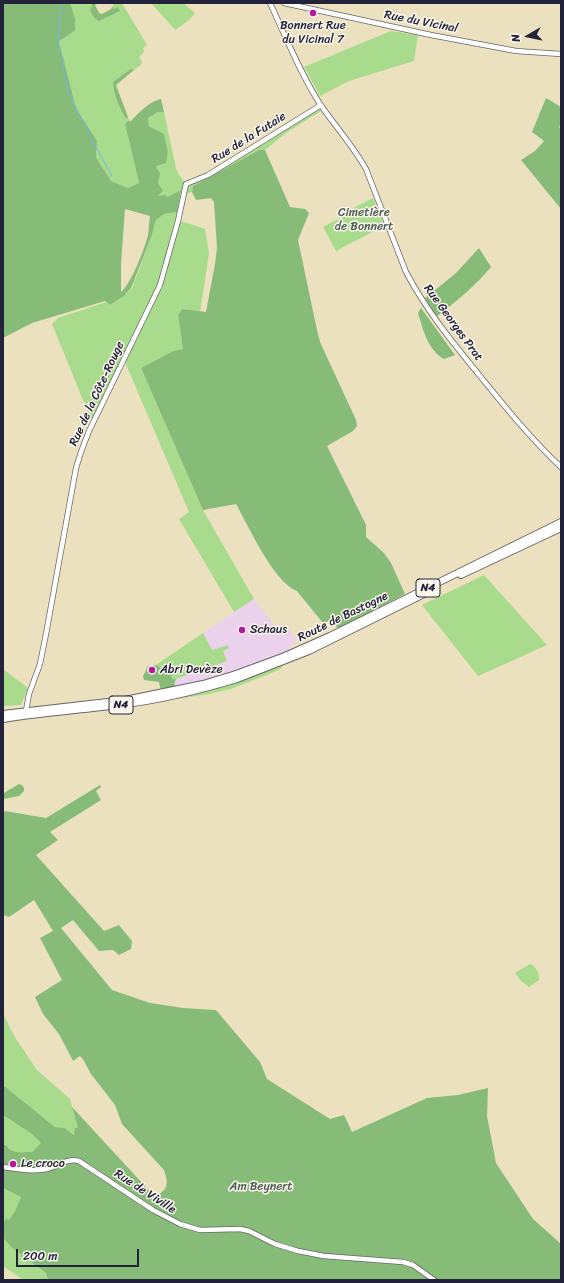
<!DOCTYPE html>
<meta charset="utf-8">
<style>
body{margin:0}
#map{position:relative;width:564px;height:1283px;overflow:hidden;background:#ebe1bf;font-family:Sriracha,sans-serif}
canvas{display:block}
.frame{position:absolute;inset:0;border:4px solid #22223b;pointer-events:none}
.north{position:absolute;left:508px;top:16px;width:40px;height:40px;-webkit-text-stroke:3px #fbf7ec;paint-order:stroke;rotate:261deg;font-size:11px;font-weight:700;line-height:16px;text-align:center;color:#22223b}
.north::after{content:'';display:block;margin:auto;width:14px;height:18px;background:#22223b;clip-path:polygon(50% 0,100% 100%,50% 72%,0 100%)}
.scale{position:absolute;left:16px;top:1249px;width:123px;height:18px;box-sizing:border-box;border:2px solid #22223b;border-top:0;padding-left:5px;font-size:12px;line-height:14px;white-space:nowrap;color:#22223b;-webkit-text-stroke:3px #fbf7ec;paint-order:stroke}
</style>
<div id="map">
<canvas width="564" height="1283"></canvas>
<div class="frame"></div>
<div class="north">N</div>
<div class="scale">200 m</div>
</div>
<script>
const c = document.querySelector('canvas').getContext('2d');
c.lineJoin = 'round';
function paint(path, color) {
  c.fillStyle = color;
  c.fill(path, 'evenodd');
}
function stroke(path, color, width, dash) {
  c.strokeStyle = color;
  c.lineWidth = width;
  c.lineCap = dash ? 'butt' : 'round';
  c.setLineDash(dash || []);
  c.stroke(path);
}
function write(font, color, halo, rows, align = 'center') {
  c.font = font + ' Sriracha,sans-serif';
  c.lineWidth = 3;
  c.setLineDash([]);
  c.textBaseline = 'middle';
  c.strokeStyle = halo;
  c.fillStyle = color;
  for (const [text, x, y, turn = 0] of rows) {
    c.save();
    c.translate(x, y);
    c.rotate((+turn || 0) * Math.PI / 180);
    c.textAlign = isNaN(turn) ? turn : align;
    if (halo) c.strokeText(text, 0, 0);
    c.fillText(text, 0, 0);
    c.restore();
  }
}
const built = new Path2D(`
 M254,599L277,628L280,631L289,627L293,637L297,635L295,643L290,645L294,653L236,674L234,671L177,687L174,684L176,679L227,661L212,651L203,633Z`);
const green = new Path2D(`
 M70,3H91L92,6L90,10L94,18L99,20L114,9L112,7L114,3H122L147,45L143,48L144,52L139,57L142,62L141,65L134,70H131L113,82C113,94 120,109 126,119L128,117L129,120L125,124L139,183L128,188L111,181L96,157L97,141L76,108L59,41L75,31V18Z
 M151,3H183L195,13L188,21L175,30Z
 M391,31L418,35L414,61L349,81L320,96L304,67Z
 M318,106L321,111L286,133L265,150H259L193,186L192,192L187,194L181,190L167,197H156L158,183L156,166L168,152L164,135L149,126L148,118L158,112H164L176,168L179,175L186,184L194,182Z
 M373,198L384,226L336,251L323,227L346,215L345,212Z
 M177,212L161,277L142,320L92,422L52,324L58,318L106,302L110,305L124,296L132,288L152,235L156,220L164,214Z
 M181,221L205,229L209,254L200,312L182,309L178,315L183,349L173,351L141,368L203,510L254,599L234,612L179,519L189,512L125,362L164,279L178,227Z
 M484,575L547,645L478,676L422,605Z
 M203,633L212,650L228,645L229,648L223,651L227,661L176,679H172L171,674L156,665Z
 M281,665L283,666L279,670L231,689L209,694L177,699V698L221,686Z
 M3,669L28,688L21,705L3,706Z
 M530,964C537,967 539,973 539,980L529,987L520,980L515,973Z
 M3,1013L14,1036L37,1070L70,1099L78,1128L75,1135L65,1128L55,1127L3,1085Z
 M3,1115L32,1134L42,1143L32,1152C22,1152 11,1154 6,1145H3Z
 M3,1188L21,1197L15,1211L9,1221L6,1219L3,1223Z
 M3,1238L12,1248L46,1273L48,1280H23L3,1266Z`);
const forest = new Path2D(`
 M3,3H70L75,18V31L59,41L76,108L97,141L96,157L111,181L128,188L139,183L125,124L129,120L130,122C139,113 148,102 161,99L164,112H158L148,118L149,126L164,134L168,152L166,163L156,166L160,174L158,183L163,191L157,196L165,195L167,197L181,190L177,212L164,214L156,220L152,235L131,288L124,296L110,305L105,301L32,323L3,338ZM125,209L150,216C149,222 149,229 148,235C145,248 131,284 121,292V264Z
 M91,3H98L95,5L99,13L102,14L111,9L112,7L114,9L118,7L120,11L99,21L94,18L90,10L92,6Z
 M131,69L134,70L116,85L128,117L126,119C120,109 113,94 113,82Z
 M546,98L561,107V124L559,127L561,129V209L521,160L535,151L544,141L532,132Z
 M259,150H265L290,207L305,209L309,213L298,240L317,330L320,342L356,420L357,426L353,431L327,446L366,525V537L384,553L391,563L405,594L338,629L332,620L323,623L297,591C274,583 248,525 236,504L203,510L141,368L173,351L183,349L178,315L182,309L206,312L215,264L217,248L214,202L211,198L196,200L192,192L193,186Z
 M479,248L491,267C475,286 456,302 436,317L424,299L456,273Z
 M421,308L455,355L444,359C428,350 423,330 418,313Z
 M156,665L171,674L172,679H176L174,684L177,687L161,691L159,682L144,680L143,676L148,666Z
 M19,784L22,785L24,788V791L19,796L3,799L4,793Z
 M100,785L101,787L96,791L101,800L50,832L58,840L36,855L104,931L119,925L132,941L131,949L119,955L113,950L99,951L73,920L61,928L112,990L150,1003L183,1008L216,1010L260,1062L267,1079L330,1119L344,1115L352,1132L427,1098L458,1095L488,1088L487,1116L496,1163L533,1219L561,1244V1280H48L46,1273L12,1248L3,1238V1223L6,1219L9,1220L15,1211L21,1197L3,1188V1145H6C11,1154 22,1152 32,1152L41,1143L32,1134L3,1115V1085L55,1127L65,1128L74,1135L75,1128H78L72,1107L155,1197C168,1189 169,1185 164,1170L122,1124L115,1105L91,1074L83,1059L80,1056L73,1061L59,1034L43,1014L35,997L62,980L40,938L53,931L34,900L9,917L3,915V813L5,811L46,818Z`);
const stream = new Path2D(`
 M61,3L58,41L68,91L90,136L112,176`);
const tertiary = new Path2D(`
 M270,3C286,37 300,73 320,104C335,126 353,146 366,169L406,272C426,310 453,343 480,376C506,408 531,439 561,467
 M284,3L431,35L516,51L561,54
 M26,711L29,694L40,664L46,634L76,468L81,452L89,431L160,285L178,221L186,184L208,175L321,105
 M3,1167C17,1169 32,1172 47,1169C58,1166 67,1158 79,1161L153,1210L180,1224L200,1230L240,1229L249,1231L275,1244L298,1251L324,1256L403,1262L413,1265L434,1280`);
const primary = new Path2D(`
 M461,575L561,528
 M236,674L285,656L330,636L561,522
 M237,679L309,651L426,593`);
const trunk = new Path2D(`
 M3,714L125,700L203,684L236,674
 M3,719C43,712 84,710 124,704C162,700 200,690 237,679`);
const markers = [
 [313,13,4,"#b5179e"],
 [242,630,4,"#b5179e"],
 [152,670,4,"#b5179e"],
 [13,1164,4,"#b5179e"]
];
const shields = [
 [428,588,24],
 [121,705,24]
];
const shieldNames = [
 ["N4",428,588],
 ["N4",121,705]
];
const streetNames = [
 ["Rue du Vicinal",421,22,11],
 ["Rue de la Futaie",249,138,-32],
 ["Rue Georges Prat",453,323,54],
 ["Rue de la Côte-Rouge",97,394,-65],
 ["Route de Bastogne",343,617,-26],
 ["Rue de Viville",145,1192,33]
];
const poiNames = [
 ["Bonnert Rue",313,26,"center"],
 ["du Vicinal 7",313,40,"center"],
 ["Schaus",250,630],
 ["Abri Devèze",160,670],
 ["Le croco",21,1164]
];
const parkNames = [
 ["Cimetière",364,213],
 ["de Bonnert",364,227],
 ["Am Beynert",261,1187]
];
paint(built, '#ead1ec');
paint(green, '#a8dc8c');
paint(forest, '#86bc78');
stroke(stream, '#74b6e9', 1);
stroke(tertiary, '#686569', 6);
stroke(primary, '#686569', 8);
stroke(trunk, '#686569', 8);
stroke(tertiary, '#fff', 4.5);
stroke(primary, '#fff', 6);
stroke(trunk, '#fff', 6);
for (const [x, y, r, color] of markers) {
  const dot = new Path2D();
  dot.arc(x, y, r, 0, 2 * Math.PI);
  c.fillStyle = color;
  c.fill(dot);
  stroke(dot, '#fbf7ec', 1.5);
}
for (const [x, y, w] of shields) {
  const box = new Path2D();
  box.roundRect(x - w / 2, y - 9, w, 18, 3);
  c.fillStyle = '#fbf7ec';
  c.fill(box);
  stroke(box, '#22223b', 1);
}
write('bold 11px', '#22223b', null, shieldNames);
write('12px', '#22223b', '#fbf7ec', streetNames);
write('12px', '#22223b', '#fbf7ec', poiNames, 'left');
write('12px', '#4a5a53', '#fbf7ec', parkNames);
</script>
